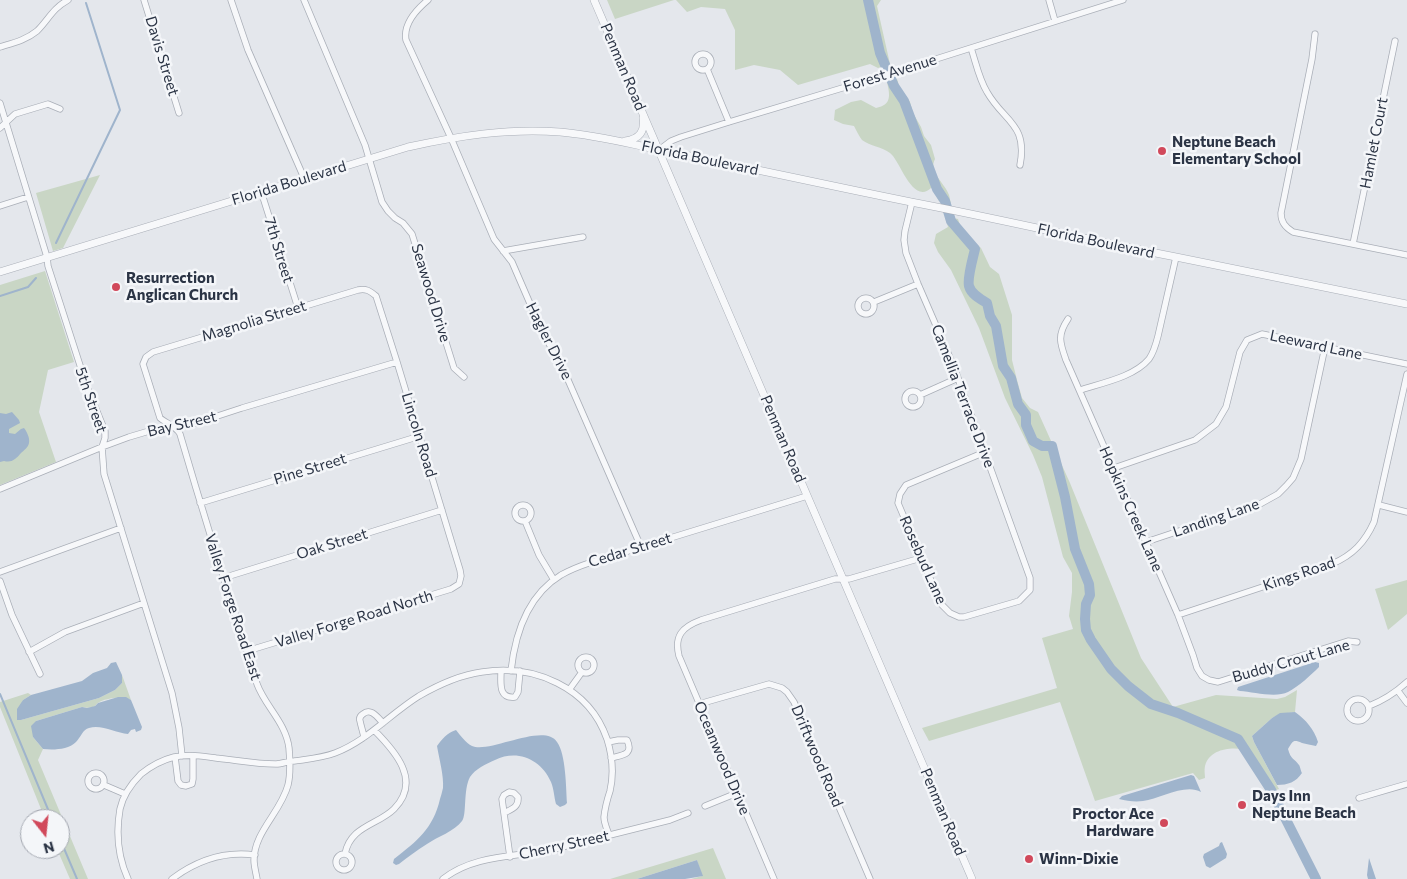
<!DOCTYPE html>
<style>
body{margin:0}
#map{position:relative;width:1407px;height:879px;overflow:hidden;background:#e4e7ec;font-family:Commissioner,sans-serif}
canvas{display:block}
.north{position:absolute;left:20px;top:809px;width:50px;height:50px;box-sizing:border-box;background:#f4f6f9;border:1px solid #a4a8b1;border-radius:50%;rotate:164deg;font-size:14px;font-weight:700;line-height:20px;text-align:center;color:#2b3445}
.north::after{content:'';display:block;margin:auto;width:18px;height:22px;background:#d1495b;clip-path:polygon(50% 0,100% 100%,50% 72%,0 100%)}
</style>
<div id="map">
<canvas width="1407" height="879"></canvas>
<div class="north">N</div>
</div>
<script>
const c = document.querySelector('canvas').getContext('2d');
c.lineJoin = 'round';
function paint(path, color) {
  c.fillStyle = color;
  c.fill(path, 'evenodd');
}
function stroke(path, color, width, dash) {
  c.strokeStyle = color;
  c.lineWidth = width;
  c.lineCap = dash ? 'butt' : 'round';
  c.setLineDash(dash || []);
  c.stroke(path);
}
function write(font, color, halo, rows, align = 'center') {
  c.font = font + ' Commissioner,sans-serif';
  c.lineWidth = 5;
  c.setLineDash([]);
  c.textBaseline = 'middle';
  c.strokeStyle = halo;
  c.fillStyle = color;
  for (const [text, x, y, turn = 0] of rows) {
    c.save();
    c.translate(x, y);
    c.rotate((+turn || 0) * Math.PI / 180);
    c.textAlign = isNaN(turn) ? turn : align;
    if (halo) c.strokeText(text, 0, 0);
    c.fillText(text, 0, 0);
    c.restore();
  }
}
const green = new Path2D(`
 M607,0H674L615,19Z
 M676,0H881L877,6L890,64L878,68L870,64L798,85L780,70L754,65L735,70V30L725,9L701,7L687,12Z
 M897,79L901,92L906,96L910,102L913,113L921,127L924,136L931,145L935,159C928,172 945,183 949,195C950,198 950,201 951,203L939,201L932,187C913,207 900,160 890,153C882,147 870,146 862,140C859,136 856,130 854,126L843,124L834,120L835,110L851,102L861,100L876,108C892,105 890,95 887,82Z
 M100,175L63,248L53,251L36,193Z
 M945,216L958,219L961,228L972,240L981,248L990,267L999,274L1012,315V360L1017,380L1022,398L1030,408L1038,412L1070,483L1141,658L1173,707L1216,695L1277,699L1285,697L1297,690L1295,712L1280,714L1272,718L1252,736L1254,742L1279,789L1269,792L1242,749C1228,747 1209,750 1205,766C1204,770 1205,775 1205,778L1199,780L1193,773L1095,801L1060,702L929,741L922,728L1057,688L1042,638L1073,629L1069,616L1072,592V573L1063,557L1042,477L1033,455L1005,398L979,328L951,270L938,252L934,243L936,234L948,227Z
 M45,271L74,362L48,370L39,412L56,462L0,485V285Z
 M1407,580V614L1388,630L1375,589Z
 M122,675L131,700C124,696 105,698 98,703C97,703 96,705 95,706C92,708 86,708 82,707L36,721L33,737L43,749L38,760L88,879H70L57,849H60V819H45L0,707V702L28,693L31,695L23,700L17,719L21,720L99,698L115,690L122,683Z
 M713,848L726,879H691L702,876L697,860L637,879H610Z`);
const water = new Path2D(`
 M12,412L19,420L20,423L9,429V433L15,434L21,429L24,428C27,432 30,438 29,443C28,448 24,450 21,453C16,459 12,463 4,461L0,462V413L6,414Z
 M116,662L122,675V683L115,690L99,698L21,720H17V709L23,700L31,695L82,681L93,673L107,668L111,663Z
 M1315,662L1319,663V667C1311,675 1298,687 1288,692C1276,698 1253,692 1240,691L1237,690L1238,687Z
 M118,697H126L131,700L142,727L141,730L136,732L135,729L131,730L128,734C116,733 101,724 89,728C83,729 81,737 76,742C68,750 53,750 43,749L33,737L31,726L36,721L82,707L87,708L95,706L98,703Z
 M1295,712C1306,720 1314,729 1318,742L1316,746C1311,745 1306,744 1302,743C1293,739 1293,741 1288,749C1291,760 1294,758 1299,765C1300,766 1301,772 1302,773C1296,782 1288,785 1277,785L1254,742L1252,736L1272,718L1280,713Z
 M456,730C460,735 466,743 472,746C489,754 544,722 557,742C566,754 566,788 567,803L565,805L560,807L556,804C554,797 554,789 551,782C541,759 517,749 495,760C486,764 475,769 470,777C463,790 467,815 462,821C455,831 437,837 427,844C417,850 408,857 399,864L396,865L393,863L394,859C417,841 433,829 440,799C441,796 442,792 443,788C444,776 439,758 437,746C442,739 447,733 456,730Z
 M1191,775L1194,776L1201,792C1185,783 1160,799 1143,801C1135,802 1127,801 1119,799L1122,796Z
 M1222,842L1227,854L1226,858L1210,868L1206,866L1203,857L1204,854L1219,846L1220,843Z
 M1369,858L1376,879H1368L1367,875Z
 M697,860L703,876L685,879H637Z`);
const stream = new Path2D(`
 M56,243L120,110L86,3
 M0,296L28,287L36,278
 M0,694L52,819
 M60,839L77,879`);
const river = new Path2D(`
 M868,0L880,53L894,86L904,101L937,189L945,201L951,221L975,249C973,258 967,278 969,286C971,294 980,299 987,303L990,316L996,326L1003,366L1011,378L1018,404L1026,415V425L1033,441L1042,446H1052L1065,497L1075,549L1089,584L1090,595L1086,604L1085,619L1086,630L1091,640L1111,669L1128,686L1151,704L1178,713L1238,739L1271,790L1316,879`);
const minor = new Path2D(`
 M144,0L179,113
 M231,0L248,50L304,178
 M304,0L365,145L382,202L388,211L395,218L403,223L412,234L454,368L464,377
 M428,0C416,10 403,24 406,40L451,138L494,239L512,262L541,329L565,373L641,547
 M1049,0L1055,21
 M1315,34L1312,59L1281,213C1281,222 1285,227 1293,232L1407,255
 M0,47C13,43 26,40 37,31C49,19 52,9 68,0
 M971,48C976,63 979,79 987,92C1004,122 1028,124 1020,165
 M695 62a8 8 0 1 1 16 0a8 8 0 1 1-16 0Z
 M707,69L729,122
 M0,103L47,257L48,266L87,387L105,431V438L102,447L104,474L172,693L179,728L182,756
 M0,128L15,114L48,104L60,109
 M659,150L671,141L681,137L729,122L879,77L1123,0
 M261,191L298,308
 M912,202L905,231L904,240L906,253L918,284L954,367L1030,578V590L1019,601L964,617H959L950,613L941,604L898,503L900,494L906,485L985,452
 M0,206L28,197
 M1353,244L1395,41
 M503,251L583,237
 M858 306a8 8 0 1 1 16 0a8 8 0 1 1-16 0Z
 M874,302L918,284
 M1068,319C1057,335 1060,343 1066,360L1178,615L1193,655L1197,668L1202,676L1209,680L1218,682L1348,641L1357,642
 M1080,390C1102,383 1134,377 1149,359C1154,352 1156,344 1158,336L1176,257
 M905 399a8 8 0 1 1 16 0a8 8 0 1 1-16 0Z
 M920,395L958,378
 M1114,468L1195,440L1216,424L1226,407L1240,352L1247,340L1262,334L1407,364
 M0,489L102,447L129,437L166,426H187L242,408L397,362
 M200,503L420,436
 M1379,505L1407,512
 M515 513a8 8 0 1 1 16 0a8 8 0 1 1-16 0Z
 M525,521L539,555L554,580
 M1146,542L1260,504L1278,494L1286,486L1293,478L1301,459L1325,347
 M0,572L121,528
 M223,578L442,510
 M0,581L12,615L40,674
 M1178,615L1332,564C1353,555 1365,542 1374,522L1407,374
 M247,651L451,589L459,584L461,576L460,570L397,362L376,296C370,291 366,288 358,290L153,352L146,357L143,364L160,418C166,423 177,427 180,434C201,506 223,577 246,648C250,660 253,672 257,684C265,706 286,723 289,748C290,760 291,773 288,785C281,812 254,832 254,860C254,866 256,873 257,879
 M29,652L65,632L144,603
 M578 665a8 8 0 1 1 16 0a8 8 0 1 1-16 0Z
 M501,671C501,683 498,699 515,697L518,692L520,671
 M511,671C515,634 528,595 561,575C570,570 580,566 589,563L807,496
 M569,690L582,672
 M1398,691L1407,703
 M1347 710a11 11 0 1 1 22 0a11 11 0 1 1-22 0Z
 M699,704L769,684L782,688L787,692L794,702L870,879
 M1369,706C1384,700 1395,693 1407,682
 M364,737C363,732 361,726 360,721C359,718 360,716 363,714C371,707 378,718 383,723
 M608,742L618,740H627C634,755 622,755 611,758
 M175,757L178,781L181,785L186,786L192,784L193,779V756
 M88 781a8 8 0 1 1 16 0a8 8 0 1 1-16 0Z
 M104,785L125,794
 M1359,798L1407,784
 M705,806L737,793
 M504,813C512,809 519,807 518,797L514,793L509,792L504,795L502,799L510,857
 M336 862a8 8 0 1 1 16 0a8 8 0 1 1-16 0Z
 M345,854C350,826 378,825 394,809C422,781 395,751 374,730
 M128,879C118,857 116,832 120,809C123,795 131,784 141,774C151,766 162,760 174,757C188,754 202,756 216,758C236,760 256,764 276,764C282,764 288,761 294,761C308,759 322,758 335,753C367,741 390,714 419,696C438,685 460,675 482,672C534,664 589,687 607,739C612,755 614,774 610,791C607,800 605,808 604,817C604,823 607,829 609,835
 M172,879C196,861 225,851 255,855
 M443,879C473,855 514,857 550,850L670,820L688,813
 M774,879L679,656C674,636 682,627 701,620L835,579H849L921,558`);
const tertiary = new Path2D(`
 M594,0L972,879
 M625,141C640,139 645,131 643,118
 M0,272L408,147C458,136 508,128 560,132C598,135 634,145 670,152C751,168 831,186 911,202C1000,219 1088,240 1176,257C1253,273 1330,288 1407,304`);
const markers = [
 [1162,151,5,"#d1495b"],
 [116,287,5,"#d1495b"],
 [1242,805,5,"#d1495b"],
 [1164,823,5,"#d1495b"],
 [1029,859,5,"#d1495b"]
];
const streetNames = [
 ["Davis Street",162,56,73],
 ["Penman Road",623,67,67],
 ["Forest Avenue",890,73,-17],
 ["Hamlet Court",1374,143,-79],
 ["Florida Boulevard",700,158,12],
 ["Florida Boulevard",289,183,-17],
 ["Florida Boulevard",1096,241,12],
 ["7th Street",279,250,73],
 ["Seawood Drive",431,293,73],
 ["Magnolia Street",254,321,-17],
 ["Hagler Drive",549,341,63],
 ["Leeward Lane",1316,345,12],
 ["Camellia Terrace Drive",963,396,69],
 ["5th Street",91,400,71],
 ["Bay Street",182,424,-13],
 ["Lincoln Road",419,435,73],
 ["Penman Road",783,439,67],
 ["Pine Street",310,469,-17],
 ["Hopkins Creek Lane",1131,509,66],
 ["Landing Lane",1216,518,-19],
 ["Oak Street",332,544,-17],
 ["Cedar Street",630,550,-17],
 ["Rosebud Lane",923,560,66],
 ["Kings Road",1299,574,-19],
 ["Valley Forge Road East",233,607,72],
 ["Valley Forge Road North",354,619,-17],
 ["Buddy Crout Lane",1291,661,-16],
 ["Driftwood Road",817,756,67],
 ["Oceanwood Drive",722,758,67],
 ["Penman Road",943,812,67],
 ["Cherry Street",564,845,-12]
];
const poiNames = [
 ["Neptune Beach",1172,142],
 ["Elementary School",1172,159],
 ["Resurrection",126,278],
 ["Anglican Church",126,295],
 ["Days Inn",1252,796],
 ["Neptune Beach",1252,813],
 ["Proctor Ace",1154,814,"right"],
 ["Hardware",1154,831,"right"],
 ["Winn-Dixie",1039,859]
];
paint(green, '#c9d6c5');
paint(water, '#9fb4cc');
stroke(stream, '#9fb4cc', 2);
stroke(river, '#9fb4cc', 10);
stroke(minor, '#a9aeb7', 7);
stroke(tertiary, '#a9aeb7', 8);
stroke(minor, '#f7f8fa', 5.5);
stroke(tertiary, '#f7f8fa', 7);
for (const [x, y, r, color] of markers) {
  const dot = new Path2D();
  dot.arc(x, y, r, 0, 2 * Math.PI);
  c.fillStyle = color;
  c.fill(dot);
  stroke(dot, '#f4f6f9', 2);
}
write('15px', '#2b3445', '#f4f6f9', streetNames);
write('bold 15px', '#2b3445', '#f4f6f9', poiNames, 'left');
</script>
